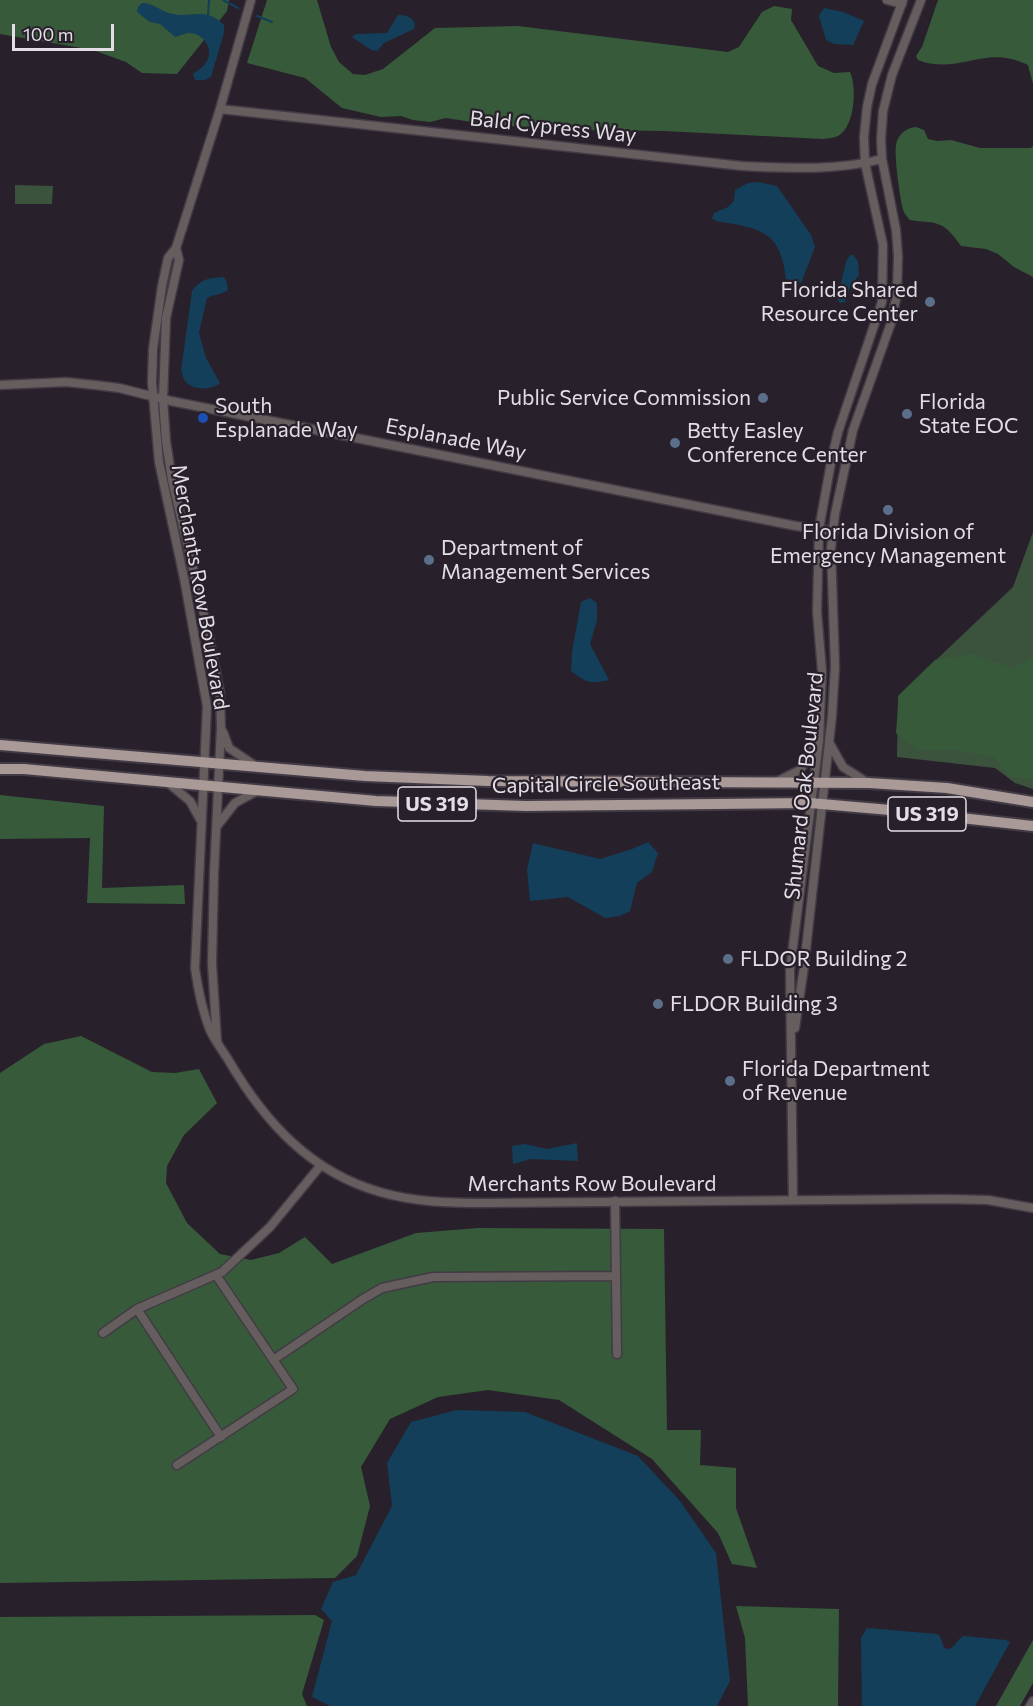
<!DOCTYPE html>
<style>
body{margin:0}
#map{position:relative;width:1033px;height:1706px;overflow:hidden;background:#28212b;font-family:Commissioner,sans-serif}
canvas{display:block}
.scale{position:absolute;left:12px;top:24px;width:102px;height:27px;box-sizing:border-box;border:3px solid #e3dee5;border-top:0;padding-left:8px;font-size:18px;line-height:21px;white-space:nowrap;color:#e3dee5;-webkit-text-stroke:4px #28212b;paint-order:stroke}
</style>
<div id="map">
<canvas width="1033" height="1706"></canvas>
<div class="scale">100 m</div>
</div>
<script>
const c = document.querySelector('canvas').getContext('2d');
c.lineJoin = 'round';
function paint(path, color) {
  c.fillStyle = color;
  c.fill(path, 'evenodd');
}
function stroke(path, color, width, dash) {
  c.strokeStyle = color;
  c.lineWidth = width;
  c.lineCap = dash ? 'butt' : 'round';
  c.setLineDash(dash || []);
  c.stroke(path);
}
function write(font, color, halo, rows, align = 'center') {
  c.font = font + ' Commissioner,sans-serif';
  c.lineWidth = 4.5;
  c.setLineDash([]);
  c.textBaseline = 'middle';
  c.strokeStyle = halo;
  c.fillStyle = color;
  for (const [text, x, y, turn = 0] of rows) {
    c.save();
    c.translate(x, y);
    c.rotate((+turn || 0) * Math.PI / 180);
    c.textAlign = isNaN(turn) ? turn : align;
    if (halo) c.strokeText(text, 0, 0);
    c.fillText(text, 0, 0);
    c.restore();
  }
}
const green = new Path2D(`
 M15,185L53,186L52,204H15Z
 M1033,532V789L1015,783L995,768L897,757L898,696L1013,587Z`);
const forest = new Path2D(`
 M0,0H229L227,11L177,74L142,73L126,62L93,50L0,34Z
 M267,0H317L331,47L339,62L353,74L365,75L383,69L435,28L518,26L728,52L739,47L762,12L774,6L792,9L791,20L818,66L834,73L850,72C857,87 855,127 838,136C834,138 828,138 823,139L664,131L591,130L491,125L446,118L430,122L413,120L401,116L381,117L342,108L305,78L247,63Z
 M938,0H1033V84L1028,65C985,43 959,76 918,60L916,56L922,47Z
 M916,127L924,130L928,139L937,141L951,140L980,148H1031L1033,146V277L1014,267L998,254L986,249L961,246C942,219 938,224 910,220C909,219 904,213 904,212C900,202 894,155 896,145C898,134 906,128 916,127Z
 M972,654L1013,668L1033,656V780L1008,776L994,757L953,750L918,751L896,733L899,695L935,660Z
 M0,795L104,806L102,888L184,885L185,904L87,903L90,838L0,839Z
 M81,1036L152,1072L175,1073L199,1069L217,1103L184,1135L167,1166L166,1183L187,1223L220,1254L251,1260L279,1253L305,1237L332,1264L416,1233L478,1228L664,1229L667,1430H701L700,1465L736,1468V1508L757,1568L732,1564L718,1533L652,1459L559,1400L488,1390L438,1397L390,1419L361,1467L370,1506L357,1556L335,1578L0,1583V1073L44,1044Z
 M736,1606L839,1609L838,1706H748L745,1638Z
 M315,1615L324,1620L302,1694L307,1706H0V1617Z
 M1033,1640V1683L1020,1706H996Z`);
const water = new Path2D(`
 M142,3C153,3 159,10 169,13C190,20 204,5 224,25V33L211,77L205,80H195L193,74C198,70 204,67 207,61C214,48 203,33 189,33C185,33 180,36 175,37L160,24L150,22L137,12L138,7Z
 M824,8L843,12L864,21L853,45L834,44L826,40L819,16Z
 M398,15C406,15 410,16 415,23L414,29L384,43L377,51L371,50L352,37L356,34L387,33Z
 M758,182L777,186L811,235L815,247L801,283L786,279C781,230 759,228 716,221L712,218L714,213L728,207L734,201L735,190L748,183Z
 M850,255H853L858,261L859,275L850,287L845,302L840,303L837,299L846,262Z
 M224,277L227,283L228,290C221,295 215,294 207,298L199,333L206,358L220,383C212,390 193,391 185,381C183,378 183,375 181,371L192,291C201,279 208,278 224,277Z
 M590,598L597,603V620L590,644L609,680C591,684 586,683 571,671L572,652L581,602Z
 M648,842L658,853L652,872L637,883L630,911L620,916L605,918L568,897L530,901L527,870L533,843L600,859L632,849Z
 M577,1143L578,1161L531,1159L513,1164L512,1146L525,1144L547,1149Z
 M457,1410L525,1412L638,1456L680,1501L716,1553L730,1681L717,1706H330L312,1697L332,1621L321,1609L333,1582L356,1575L392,1506L387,1463L411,1422Z
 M867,1628L937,1634L940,1636L944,1648C954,1652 955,1641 963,1636L1006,1640L1010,1642L975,1706H862L861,1638Z`);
const stream = new Path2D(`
 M223,0L238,8
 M208,15L209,0
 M257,16L272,22`);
const minor = new Path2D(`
 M251,0L220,109L176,248L168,258L162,286L153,349L152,383L159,462L184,578L207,706L195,968C198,989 202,1010 210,1030C215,1041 223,1051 229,1061C265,1122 310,1172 380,1192C414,1202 449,1203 484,1203L944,1199L988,1200L1033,1208
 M887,0L902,4
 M220,109L742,166C789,168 836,171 882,159
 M176,248L179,260L166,318L163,399L166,441L172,480L207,627L220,693L221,728L214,873L212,964L217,1041
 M0,385L66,382L95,385L119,388L171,401L796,526L834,531
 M223,732L229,748L254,765
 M830,744L843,767L868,783
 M778,781L800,770L817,744
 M167,782L190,801L200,819
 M217,826L235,803L257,791
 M795,1028L804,967L832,716L835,667L831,548L835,514L853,430L891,323L897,294L898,256L896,230L882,159L881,139L883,111L892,75L921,0
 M793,1200L790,970L819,741L822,671L817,612L819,529L832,457L838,432L882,302L883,245L865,163L864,137L867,107L872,84L903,0
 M615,1201L617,1354
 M137,1309L221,1437
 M103,1333L137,1309L222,1272L270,1227L321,1165
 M273,1360L363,1299L382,1288L433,1277L616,1276
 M177,1465L293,1389L216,1275
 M1030,1706L1033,1701`);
const major = new Path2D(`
 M0,745L365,776L488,781L869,783L947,788L1033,802
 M0,769H24L376,801L526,806L810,803L890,810L1033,826`);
const markers = [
 [930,302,6,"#5c6f8a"],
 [763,398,6,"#5c6f8a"],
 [907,414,6,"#5c6f8a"],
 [203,418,6,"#1a4fb4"],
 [675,443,6,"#5c6f8a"],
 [888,510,6,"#5c6f8a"],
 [429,560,6,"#5c6f8a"],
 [728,959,6,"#5c6f8a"],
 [658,1004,6,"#5c6f8a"],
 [730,1081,6,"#5c6f8a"]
];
const shields = [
 [437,804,78],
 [927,814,78]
];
const shieldNames = [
 ["US 319",437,804],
 ["US 319",927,814]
];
const streetNames = [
 ["Bald Cypress Way",553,127,6],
 ["Esplanade Way",456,439,11],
 ["Merchants Row Boulevard",200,587,80],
 ["Capital Circle Southeast",606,784,-1],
 ["Shumard Oak Boulevard",804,786,-84],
 ["Merchants Row Boulevard",592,1184]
];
const poiNames = [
 ["Florida Shared",918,290,"right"],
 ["Resource Center",918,314,"right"],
 ["Public Service Commission",751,398,"right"],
 ["Florida",919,402],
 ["State EOC",919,426],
 ["South",215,406],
 ["Esplanade Way",215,430],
 ["Betty Easley",687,431],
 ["Conference Center",687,455],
 ["Florida Division of",888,532,"center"],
 ["Emergency Management",888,556,"center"],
 ["Department of",441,548],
 ["Management Services",441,572],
 ["FLDOR Building 2",740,959],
 ["FLDOR Building 3",670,1004],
 ["Florida Department",742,1069],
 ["of Revenue",742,1093]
];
paint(green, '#3b523d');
paint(forest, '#375a3a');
paint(water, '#133f5a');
stroke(stream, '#133f5a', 2);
stroke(minor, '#423b45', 11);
stroke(major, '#423b45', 14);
stroke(minor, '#665e5e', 8);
stroke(major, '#a99997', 10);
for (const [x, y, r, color] of markers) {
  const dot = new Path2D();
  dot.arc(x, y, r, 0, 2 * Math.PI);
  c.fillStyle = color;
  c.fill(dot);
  stroke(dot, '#28212b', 2);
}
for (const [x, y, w] of shields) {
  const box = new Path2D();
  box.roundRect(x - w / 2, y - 17, w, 34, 4.5);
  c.fillStyle = '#28212b';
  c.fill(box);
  stroke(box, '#e3dee5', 1.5);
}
write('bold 20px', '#e3dee5', null, shieldNames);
write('21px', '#e3dee5', '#28212b', streetNames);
write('21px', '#e3dee5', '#28212b', poiNames, 'left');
</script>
